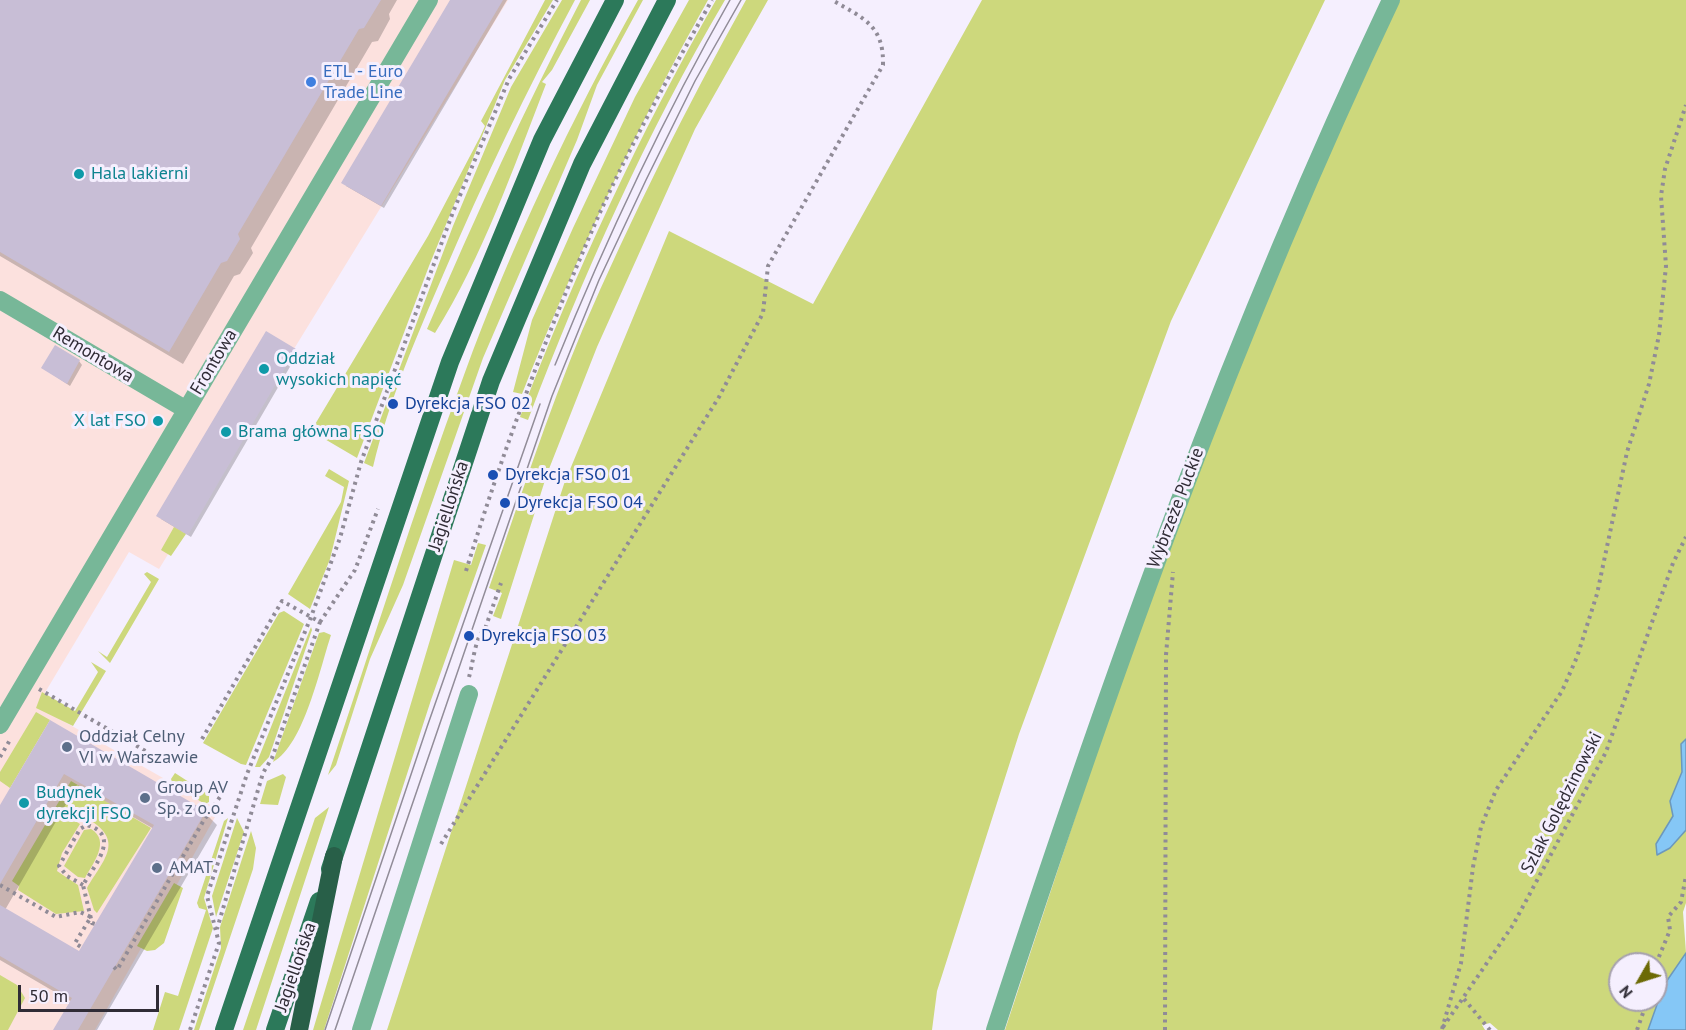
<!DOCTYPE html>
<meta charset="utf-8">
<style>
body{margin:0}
#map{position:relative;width:1686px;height:1030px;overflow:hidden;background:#f5effe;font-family:"PT Sans",sans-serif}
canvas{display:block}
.north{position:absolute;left:1608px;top:952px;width:60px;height:60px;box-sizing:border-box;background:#f5effe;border:2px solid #a6a1ae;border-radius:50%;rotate:231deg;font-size:16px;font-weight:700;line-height:24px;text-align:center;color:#302c36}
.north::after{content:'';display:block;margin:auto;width:21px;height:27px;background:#6c6a05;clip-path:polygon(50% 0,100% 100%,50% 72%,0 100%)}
.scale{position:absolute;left:18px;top:985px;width:141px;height:27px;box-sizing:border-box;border:3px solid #302c36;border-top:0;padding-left:8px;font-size:18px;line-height:21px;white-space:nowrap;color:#302c36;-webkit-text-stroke:4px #f5effe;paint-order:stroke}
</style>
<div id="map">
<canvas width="1686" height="1030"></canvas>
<div class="north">N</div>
<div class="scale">50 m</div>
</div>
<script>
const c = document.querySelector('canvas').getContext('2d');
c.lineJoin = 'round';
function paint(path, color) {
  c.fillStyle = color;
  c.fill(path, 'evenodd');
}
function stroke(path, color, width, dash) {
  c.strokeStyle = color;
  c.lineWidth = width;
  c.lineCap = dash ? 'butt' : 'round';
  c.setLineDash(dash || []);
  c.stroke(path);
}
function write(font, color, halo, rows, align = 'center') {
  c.font = font + ' "PT Sans",sans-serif';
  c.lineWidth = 6;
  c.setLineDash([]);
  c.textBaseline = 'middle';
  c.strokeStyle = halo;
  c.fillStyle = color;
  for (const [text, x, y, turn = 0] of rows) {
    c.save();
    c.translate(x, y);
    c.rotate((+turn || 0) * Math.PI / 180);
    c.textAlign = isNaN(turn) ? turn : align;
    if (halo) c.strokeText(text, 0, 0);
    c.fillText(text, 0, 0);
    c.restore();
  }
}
const industrial = new Path2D(`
 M0,0H508L159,569L129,552L37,706L219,810L95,1030H0Z`);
const green = new Path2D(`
 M545,0H553L505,80L429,266L357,458L311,431L428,236L480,137L485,126L481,121Z
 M562,0H575C527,90 483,181 443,275C416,338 389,400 373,467L364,463L453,226L511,87Z
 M581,0H590L552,70L542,82L546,84C513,169 483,256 435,333L427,329C475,217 525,108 581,0Z
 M638,0H643L597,85L577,140L483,358L403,585L370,659L336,765L328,775C373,642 415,507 464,375C511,246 571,120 638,0Z
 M689,0H708C636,128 576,258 522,394L513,392L532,320L573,228L635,97Z
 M716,0H725C646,134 583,275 528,420L520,417C575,273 639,134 716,0Z
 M746,0H768L695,129L597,347L547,474L501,619L493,616L502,593L489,588C519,502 547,415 582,331C631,217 686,108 746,0Z
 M982,0H1325L1171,321L1019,734L937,991L932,1030H387L564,484L669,231L813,304Z
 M1400,0H1686V903L1683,912L1686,953L1664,985L1648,1030H1498L1490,1023L1482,1025L1485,1030H1005C1075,819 1142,607 1224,401C1277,265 1339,132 1400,0ZM1620,964H1656V1000H1620Z
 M329,469L349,481L330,559L310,609L288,594L341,502L344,487L325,476Z
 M174,527L186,534L171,556L161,550Z
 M478,543L486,545L431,700L324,1030H313L454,560L471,565Z
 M147,572L159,579L110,663L98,651L107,657L151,582L144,574Z
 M284,611L304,624L246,765L241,764L203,743L279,613Z
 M311,627L312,630L269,757L260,767H255Z
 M324,632L331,635C320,668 304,745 273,762L319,633Z
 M91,662L106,671L73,726L36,708L42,692L75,711L98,672Z
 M36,712L50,720L10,788L0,781V772Z
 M175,773L209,795V802L205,804L173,785L171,779Z
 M283,774L286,777L278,805L260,804L267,781Z
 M71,781L151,828L97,913L94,910L87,888C104,859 125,841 88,819L84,821L87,815L75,807L69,817L80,824L62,853L57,871L78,885L84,911L56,914L18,890L19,886L12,881Z
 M329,807L256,1030H243L315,818Z
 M228,818L204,898L213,928L179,1030H153L165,992L178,996L206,910L199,908L197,903L224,821Z
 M237,818L244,832L216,917L212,896Z
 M91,829C111,841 93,863 85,878L78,877L64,866L84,830Z
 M251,831L256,848L253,869L199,1030H194L221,948L220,927Z
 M174,883L183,888L164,943L155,950L147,951L137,946Z
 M0,975L17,985L25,998L8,1030H0Z`);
const water = new Path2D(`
 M1686,739V830L1670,848L1657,855L1656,844L1673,816L1670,801L1682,772L1681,744Z
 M1686,953V1030H1648L1664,985Z`);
const shadow = new Path2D(`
 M0,0H397L389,14L390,19L378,41L372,42L251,248L253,253L240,274L234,276L183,364L0,256Z
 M451,0H507L384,208L346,186Z
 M295,350L298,353L191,537L161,519Z
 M79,361L82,365L70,386L43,368Z
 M50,722L205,813L217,825L97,1030H55L72,1002L0,960V808ZM77,785L154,829L79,953L5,910Z`);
const building = new Path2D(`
 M0,0H381L364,28L359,29L238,234L240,239L227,261L221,263L169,352L0,252Z
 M450,0H503L381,206L341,183Z
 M266,331L296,349L188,535L156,516Z
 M55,345L80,360L67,384L41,368Z
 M50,720L206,811L78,1030H53L72,998L0,956V905L79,951L154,825L64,774L0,884V805Z`);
const path = new Path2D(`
 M466,571C503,450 547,333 598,217C631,143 672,71 712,0
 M320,622L355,570L378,509
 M469,677C473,664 475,636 485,629L501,583
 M39,689L161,760L166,754
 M202,739L282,601L320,622L272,758L263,773L217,929
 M0,757L10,740
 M441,844L719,397L763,313L768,266L883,65C884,25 863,18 832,0
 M0,885L56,917L80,912L91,917L75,943L81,947
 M83,885L67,876L59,866L80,829L87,825C122,835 94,866 83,885L92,923L95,924
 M1656,964L1670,930L1668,917L1681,902L1686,876
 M114,967L117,970L204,820L224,791
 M1464,999L1490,1030
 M1443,1027L1513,925L1606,752L1673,563L1686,537
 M1442,1029L1461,963L1473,867L1481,827L1496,790L1562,691L1577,657L1597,594L1627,452L1649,384L1659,335L1666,266L1661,196L1665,169L1686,105
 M190,1030L219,943L207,896L247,774L311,617L340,538L361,462L453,212L509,79L557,0
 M1165,1030L1166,655L1173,572
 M1637,1030L1643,1013V1000`);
const minor = new Path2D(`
 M0,300L185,409
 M0,725L429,0
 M361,1030L469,694
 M995,1030C1110,678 1232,335 1391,0`);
const major = new Path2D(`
 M330,869L491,381L582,164L667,0
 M224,1030L450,362L542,140L615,0
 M275,1030L319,901`);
const highway = new Path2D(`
 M299,1030L334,856`);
const tram = new Path2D(`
 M555,365C606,239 663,118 730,0
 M325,1030L427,727L540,404
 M335,1030L552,396L599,280L646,180L695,81L741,0`);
const markers = [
 [311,82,6,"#3f7fe0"],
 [79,174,6,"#0f9aa8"],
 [264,369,6,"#0f9aa8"],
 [393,404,6,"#1a4fb4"],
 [158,421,6,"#0f9aa8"],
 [226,432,6,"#0f9aa8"],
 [493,475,6,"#1a4fb4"],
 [505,503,6,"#1a4fb4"],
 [469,636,6,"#1a4fb4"],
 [67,747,6,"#5c6f8a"],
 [145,798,6,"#5c6f8a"],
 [24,803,6,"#0f9aa8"],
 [157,868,6,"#5c6f8a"]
];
const shopNames = [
 ["ETL - Euro",323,72],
 ["Trade Line",323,93]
];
const cultureNames = [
 ["Hala lakierni",91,174],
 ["Oddział",276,359],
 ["wysokich napięć",276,380],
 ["X lat FSO",146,421,"right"],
 ["Brama główna FSO",238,432],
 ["Budynek",36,793],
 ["dyrekcji FSO",36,814]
];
const streetNames = [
 ["Remontowa",93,355,31],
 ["Frontowa",214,362,-59],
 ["Jagiellońska",449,506,-72],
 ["Wybrzeże Puckie",1176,508,-69],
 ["Szlak Golędzinowski",1562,803,-63],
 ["Jagiellońska",296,967,-71]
];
const transitNames = [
 ["Dyrekcja FSO 02",405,404],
 ["Dyrekcja FSO 01",505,475],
 ["Dyrekcja FSO 04",517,503],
 ["Dyrekcja FSO 03",481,636]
];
const serviceNames = [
 ["Oddział Celny",79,737],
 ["VI w Warszawie",79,758],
 ["Group AV",157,788],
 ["Sp. z o.o.",157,809],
 ["AMAT",169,868]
];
paint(industrial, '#fce1de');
paint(green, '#cdd87c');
paint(water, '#85c7f6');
stroke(water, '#6c98bc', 1.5);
paint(shadow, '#0003');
paint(building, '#c8bed6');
stroke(path, '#908b97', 4, [3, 4.5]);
stroke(minor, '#77b798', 18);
stroke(major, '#2c795a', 18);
stroke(highway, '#285f48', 18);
stroke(tram, '#918c98', 1.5);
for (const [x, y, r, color] of markers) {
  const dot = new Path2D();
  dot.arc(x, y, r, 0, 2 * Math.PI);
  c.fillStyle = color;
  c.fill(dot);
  stroke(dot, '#f5effe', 2);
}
write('18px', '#366cbe', '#f5effe', shopNames, 'left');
write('18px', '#0d838f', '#f5effe', cultureNames, 'left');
write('18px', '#302c36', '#f5effe', streetNames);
write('18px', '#164399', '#f5effe', transitNames, 'left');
write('18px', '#4e5e75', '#f5effe', serviceNames, 'left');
</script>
